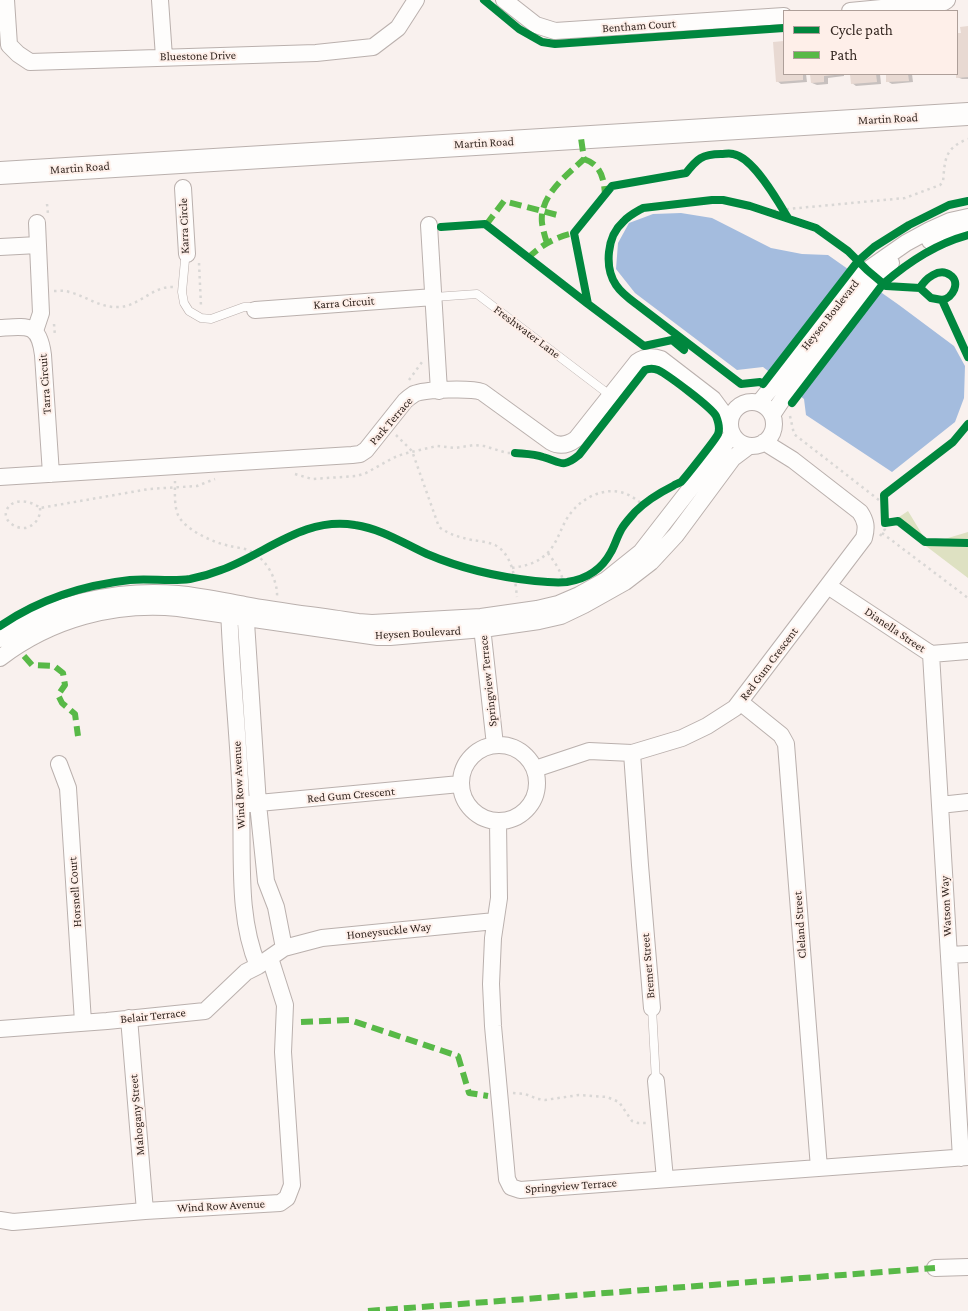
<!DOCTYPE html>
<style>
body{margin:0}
#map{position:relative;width:968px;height:1311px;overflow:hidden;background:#f9f1ee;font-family:"Crimson Pro",serif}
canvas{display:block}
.legend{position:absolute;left:783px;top:10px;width:175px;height:65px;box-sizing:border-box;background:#feefe9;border:1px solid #ae9f99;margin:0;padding:6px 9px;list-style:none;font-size:15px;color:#352822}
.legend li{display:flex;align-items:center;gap:10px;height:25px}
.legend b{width:25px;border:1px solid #ae9f99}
</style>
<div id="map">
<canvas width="968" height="1311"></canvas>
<ul class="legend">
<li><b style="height:6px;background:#00873e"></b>Cycle path</li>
<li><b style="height:6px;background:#58b947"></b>Path</li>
</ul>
</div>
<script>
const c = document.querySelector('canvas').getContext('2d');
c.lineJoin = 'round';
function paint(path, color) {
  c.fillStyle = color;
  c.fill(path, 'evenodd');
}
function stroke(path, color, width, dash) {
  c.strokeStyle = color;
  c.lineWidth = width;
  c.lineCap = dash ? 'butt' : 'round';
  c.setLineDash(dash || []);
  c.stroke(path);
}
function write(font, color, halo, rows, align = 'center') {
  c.font = font + ' "Crimson Pro",serif';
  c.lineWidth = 4;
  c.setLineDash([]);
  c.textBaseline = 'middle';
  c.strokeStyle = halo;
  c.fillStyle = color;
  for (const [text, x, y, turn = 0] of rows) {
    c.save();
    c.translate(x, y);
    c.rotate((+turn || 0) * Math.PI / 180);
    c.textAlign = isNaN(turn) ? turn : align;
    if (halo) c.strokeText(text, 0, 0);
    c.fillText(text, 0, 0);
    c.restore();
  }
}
const green = new Path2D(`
 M908,511L928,544L968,532V578L893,521Z`);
const water = new Path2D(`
 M681,213L712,218L771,248L802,254L828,255L899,305L954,346L965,366L964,398L955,422L892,472L806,415L804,399L763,367L737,370L635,293L616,269L618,243L629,223L653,214Z`);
const shadow = new Path2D(`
 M968,27V79H962L957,77V34H962Z
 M775,43H784V74H806L807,82L781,84L777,81Z
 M812,74H844V76L828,78V84L817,85L812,83Z
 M848,74H880L881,84L856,86L852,83V76Z
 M887,74H912L913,82L892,84L887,81Z`);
const building = new Path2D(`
 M968,26V77L956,78L957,33H961L960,27Z
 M784,41V74H803V80L776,82L773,42Z
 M810,74H834V75L824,76V82L811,83Z
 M850,74H876L877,82L851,84Z
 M886,74H908L909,81L886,82Z`);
const path = new Path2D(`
 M47,204L48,214
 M767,211L905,198L940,185L943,182C945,160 944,148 968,139
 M199,263L201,306L202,307
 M54,291C59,291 64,290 69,292C86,296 100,308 118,307C139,307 152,286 173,287
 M54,324L55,336
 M409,380L422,362
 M790,416L794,434L884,504
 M396,435L412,451L439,527C450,535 459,537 472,540C479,541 488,542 495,545C513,555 515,579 517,597
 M295,474L312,479L357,476L366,473L393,458L403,454L437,446L455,448L474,445L484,446L507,453H515
 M175,481C175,491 174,506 178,515C185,530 214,543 230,546C237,548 246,548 252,552C267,560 278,581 277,597
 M40,508C41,517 35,526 25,528C17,529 4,522 6,512C10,497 31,500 40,508L149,489L197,486L215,479
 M882,533L968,598
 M880,536L885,529V523
 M548,553C555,563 563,573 564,587
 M512,568C524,566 535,564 544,556C558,545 560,527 570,514C581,499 601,488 620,492C629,494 636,499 643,505
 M513,1093L525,1094L538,1099L545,1100L579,1095L607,1097L619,1102L632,1121L638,1123H647`);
const lane = new Path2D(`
 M187,254L185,260L182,292L184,303L189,311L201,318L211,319L244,307H250L255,310
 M434,297L477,294L611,396
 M652,1008L656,1081`);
const street = new Path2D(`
 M6,0L9,45L18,54L30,62L316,53L373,47L398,28L416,0
 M160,0L164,57
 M504,0L536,25L555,31L784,16
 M850,11L944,2L947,0
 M183,188L187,254
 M429,225L439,391
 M930,241L968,228
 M0,247L38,245
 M255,310L434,297
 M0,328C28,326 39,323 43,355L51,474
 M35,331L41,313L37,223
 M730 424a22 22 0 1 1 44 0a22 22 0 1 1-44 0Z
 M759,403L863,273L906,243L930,230L950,221L968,217
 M772,415L788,391L872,281L891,263
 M0,477L352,455L360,454L366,450L405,401C407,399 411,396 414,394C425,389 472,388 482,392L551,442C560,447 568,445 576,439L637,362C645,356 652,356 661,359L713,399L730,422
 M828,586L931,654L968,651
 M229,607C231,673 239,738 241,804C243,857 237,917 258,966
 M245,607L258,804L266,881L276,907L284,948
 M481,618L495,745
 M0,639C47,603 120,589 178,594C200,596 223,601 245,605C283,612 321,616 358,622L372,623L481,617L537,609L558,604L579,595L606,580L641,552L732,435
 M931,654L961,1158
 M0,658C51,619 114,602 178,608L378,637H390L483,629L539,621L561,616L584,605L625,582L651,562L676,535L733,458L749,446
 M740,702L781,735L786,744L819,1168
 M461 783a38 38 0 1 1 76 0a38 38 0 1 1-76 0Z
 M632,753L640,865L652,1008
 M59,764L68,788L83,1022
 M535,769L589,751L632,753L682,738L707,726L735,708L864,538C867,527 866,521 860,512L793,460L764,442
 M248,804L460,784
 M940,805L968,802
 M498,822L499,898L493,938L491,984L493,1026L507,1179L511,1187L520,1190L968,1157
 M949,955L968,954
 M129,1018L145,1211
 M0,1029L107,1021L205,1011L246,972L258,966L284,948L322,938L495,921
 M656,1081L665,1179
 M0,1220L13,1222L145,1211L280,1203L287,1198L292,1185L283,1052L285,1005L270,958
 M935,1268L968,1267`);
const secondary = new Path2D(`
 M0,173L968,114`);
const quiet = new Path2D(`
 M584,159C601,165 604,178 605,195
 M486,225L504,201L561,216
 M547,243C545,237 543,230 542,223C539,196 566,176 584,159L581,138
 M528,258C541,245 556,237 574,233
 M24,656L32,665L54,666L63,673L65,685L58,695L62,703L75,714L78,736
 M301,1022L350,1020L458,1056L469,1093L488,1096
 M368,1311L935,1268`);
const cycleway = new Path2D(`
 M484,0L519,29L542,42L555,44L784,28
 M968,201L949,205L909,225L874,247L858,261L763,384L760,382L741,384L639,306C631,300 622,294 616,285C604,267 607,236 623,222C628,216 636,212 643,208L712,200H723L750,206L816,228L848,251L867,270L886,286L920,288L931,298L942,300L968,357
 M441,227L485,224L588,304
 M920,288C925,279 939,267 950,275C961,282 953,298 942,300
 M684,350L672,340L644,346L588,304L574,233L612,186L686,173C697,159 702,154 721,154C725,154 729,153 733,154C753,157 778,201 788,218
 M792,403L883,284C908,262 935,244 968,235
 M968,424L953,442L884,495L885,523L898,521L925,542L968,543
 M0,626C38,600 84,585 130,580C150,578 170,582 190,579C201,577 211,574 221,570C266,554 304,516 355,525C382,529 403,543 427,554C462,569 498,577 535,581C545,582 557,583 567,582C587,579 602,569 611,552C615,545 617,537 621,530C624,524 630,518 635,512C646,501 659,493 673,486C675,484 679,483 681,482C684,479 716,439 718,434C720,429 718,421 716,416C711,407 668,375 658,370C653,368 650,368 645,370L579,455C562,469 561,462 543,457C534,454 525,454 515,453`);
const streetNames = [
 ["Bentham Court",639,26,-4],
 ["Bluestone Drive",198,56,-1],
 ["Martin Road",888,119,-3],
 ["Martin Road",484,143,-3],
 ["Martin Road",80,168,-4],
 ["Karra Circle",184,226,-92],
 ["Karra Circuit",344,303,-4],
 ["Heysen Boulevard",830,315,-52],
 ["Freshwater Lane",527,332,37],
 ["Tarra Circuit",45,384,-94],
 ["Park Terrace",391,421,-49],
 ["Dianella Street",895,630,34],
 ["Heysen Boulevard",418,633,-3],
 ["Red Gum Crescent",769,664,-53],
 ["Springview Terrace",488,681,-96],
 ["Wind Row Avenue",239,785,-93],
 ["Red Gum Crescent",351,795,-5],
 ["Horsnell Court",75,892,-94],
 ["Watson Way",946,906,-93],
 ["Cleland Street",800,925,-94],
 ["Honeysuckle Way",389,931,-6],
 ["Bremer Street",648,966,-95],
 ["Belair Terrace",153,1016,-6],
 ["Mahogany Street",137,1115,-95],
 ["Springview Terrace",571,1186,-4],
 ["Wind Row Avenue",221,1206,-3]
];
paint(green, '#dee1c2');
paint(water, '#a4bcde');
paint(shadow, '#0003');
paint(building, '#e8d9d2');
stroke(lane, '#bab0ad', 9);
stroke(street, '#bab0ad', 18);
stroke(secondary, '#bab0ad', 24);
stroke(path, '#d9d7d5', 2.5, [2.5, 4]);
stroke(lane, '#fefdfc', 8);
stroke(street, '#fefdfc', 16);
stroke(secondary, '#fefdfc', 22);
stroke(quiet, '#58b947', 6, [12, 6]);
stroke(cycleway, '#00873e', 8);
write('12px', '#352822', '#feefe9', streetNames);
</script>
